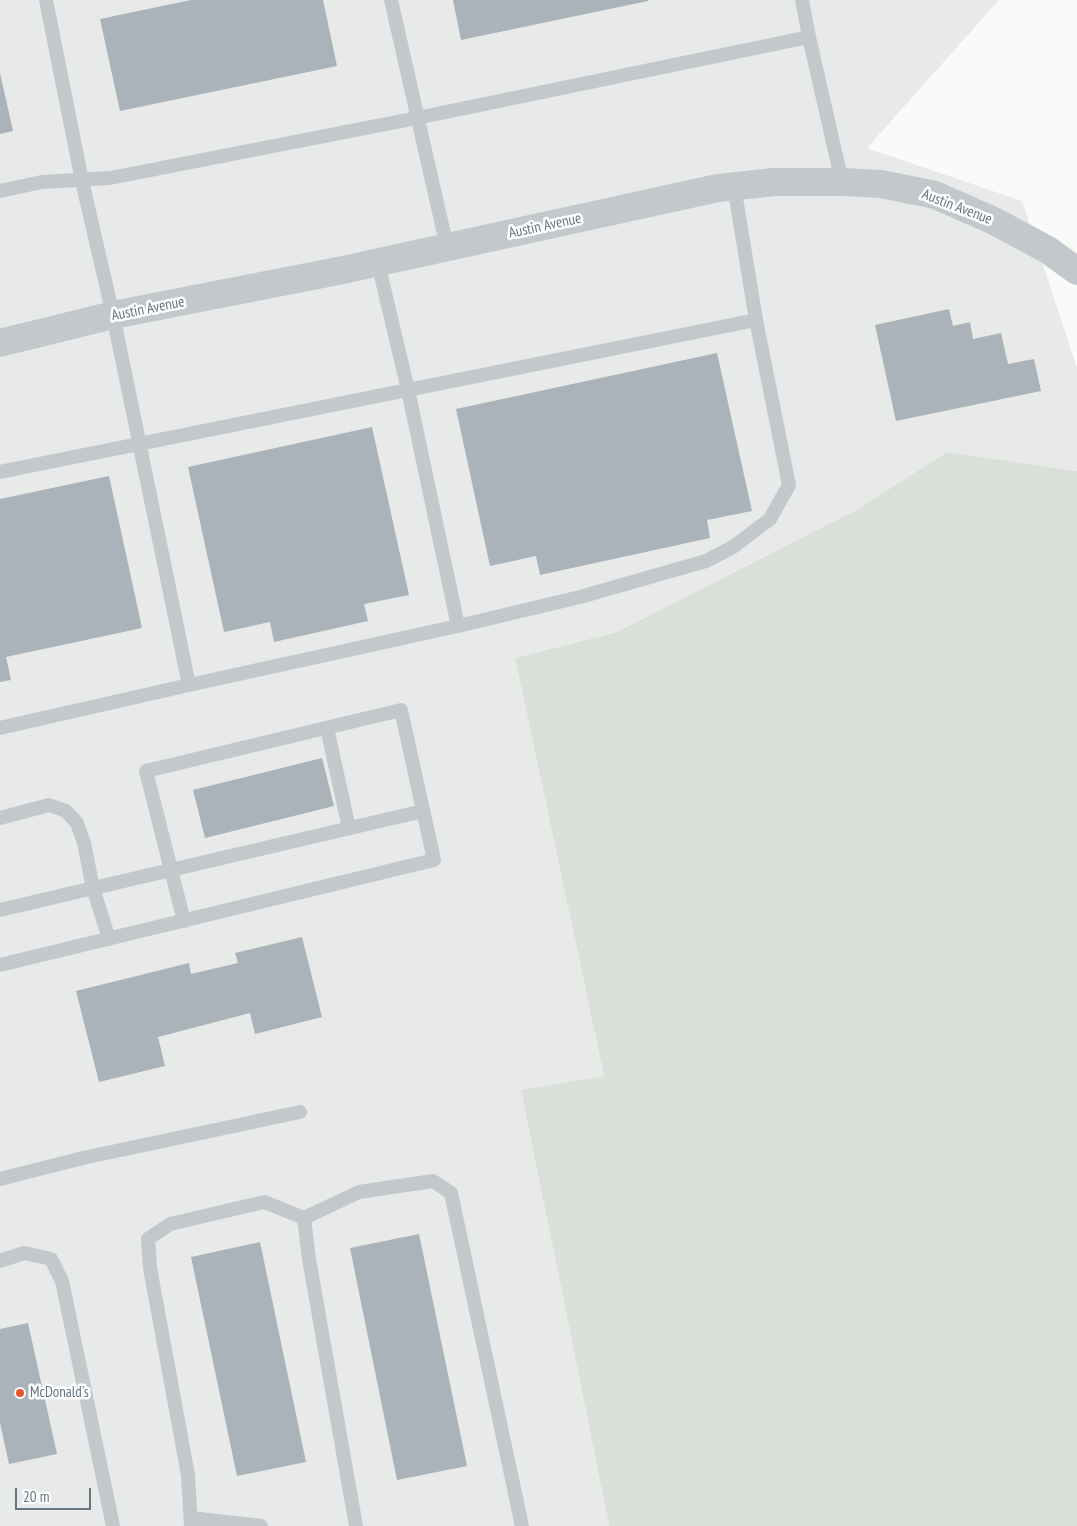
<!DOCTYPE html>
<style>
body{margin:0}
#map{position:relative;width:1077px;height:1526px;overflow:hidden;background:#fafaf8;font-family:"PT Sans Narrow",sans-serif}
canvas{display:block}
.scale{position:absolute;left:15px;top:1488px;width:76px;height:22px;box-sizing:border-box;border:2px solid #657683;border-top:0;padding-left:6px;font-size:15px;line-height:18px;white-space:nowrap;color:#657683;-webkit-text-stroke:4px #fff;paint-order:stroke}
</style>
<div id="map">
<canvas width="1077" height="1526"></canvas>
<div class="scale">20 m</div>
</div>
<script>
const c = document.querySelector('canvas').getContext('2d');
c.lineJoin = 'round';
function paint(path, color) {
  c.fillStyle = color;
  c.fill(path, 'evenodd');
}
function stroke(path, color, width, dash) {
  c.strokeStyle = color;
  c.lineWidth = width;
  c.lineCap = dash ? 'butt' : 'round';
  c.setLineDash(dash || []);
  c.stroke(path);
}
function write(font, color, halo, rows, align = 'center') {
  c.font = font + ' "PT Sans Narrow",sans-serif';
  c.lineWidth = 5;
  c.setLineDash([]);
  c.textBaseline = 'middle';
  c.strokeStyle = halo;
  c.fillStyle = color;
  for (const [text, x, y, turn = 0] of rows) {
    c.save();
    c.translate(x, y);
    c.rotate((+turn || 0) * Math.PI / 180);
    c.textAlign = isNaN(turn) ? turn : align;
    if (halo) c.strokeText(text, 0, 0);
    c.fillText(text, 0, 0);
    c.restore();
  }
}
const built = new Path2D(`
 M0,0H999L867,148L1022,201L1077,368V471L947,452L858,509L617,632L515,658L604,1076L521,1091L609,1526H0Z`);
const green = new Path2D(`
 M947,452L1077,471V1526H609L521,1090L604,1076L515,658L617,632L858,509Z`);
const building = new Path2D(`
 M191,0H323L337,66L120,111L100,19Z
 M453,0H648V1L461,40Z
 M0,73L13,131L0,134Z
 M949,309L953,326L970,322L973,339L1001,333L1008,364L1034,359L1041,391L896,421L875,325Z
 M717,353L752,511L707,520L710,538L540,575L536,556L490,566L456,409Z
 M372,427L409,595L364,604L368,621L274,642L270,622L224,632L188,467Z
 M109,476L142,628L6,657L11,680L0,682V499Z
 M322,758L334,806L205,838L193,790Z
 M302,937L322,1017L255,1034L250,1013L158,1037L165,1066L99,1082L76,991L189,963L191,974L238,963L235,953Z
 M419,1234L467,1466L397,1480L350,1248Z
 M260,1242L306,1462L237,1476L191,1257Z
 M28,1323L57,1454L9,1464L0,1423V1329Z`);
const lane = new Path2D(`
 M391,0L447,247
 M809,37L842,182
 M0,191L42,182L110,178L417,118L809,37L802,0
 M378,263L408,390L458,626
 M0,472L756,320
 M189,685L458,626L580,597L706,561L733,547L770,519L789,485L756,320L734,186
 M0,728L189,685L113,315L82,181L46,0
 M327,728L349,828
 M0,818L49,805L66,811L77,823L84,843L93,888L109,939
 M0,910L423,811
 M0,965L434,860L401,710L146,771L184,921
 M0,1179L83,1158L300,1112
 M0,1261L24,1253L51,1259L62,1281L113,1526
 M191,1518L261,1526
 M191,1526L188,1475L150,1268L148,1239L170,1224L264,1202L304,1218
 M356,1526L309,1259L304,1218L359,1192L433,1181L451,1193L522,1526`);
const street = new Path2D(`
 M0,343L113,315L343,270L718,188L774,182H842L881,184L935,195L994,221L1048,250L1077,271`);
const markers = [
 [20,1393,5,"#e4572e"]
];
const streetNames = [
 ["Austin Avenue",957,207,21],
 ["Austin Avenue",545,226,-12],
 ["Austin Avenue",148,309,-11]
];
const poiNames = [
 ["McDonald's",30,1393]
];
paint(built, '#e8e9e9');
paint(green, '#dadfd7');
paint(building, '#aab3b9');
stroke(lane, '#c3c8cc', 14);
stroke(street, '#c3c8cc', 28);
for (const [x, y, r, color] of markers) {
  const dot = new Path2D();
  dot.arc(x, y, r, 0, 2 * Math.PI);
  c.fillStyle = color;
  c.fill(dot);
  stroke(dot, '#fff', 2);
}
write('15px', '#657683', '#fff', streetNames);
write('15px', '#657683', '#fff', poiNames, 'left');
</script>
